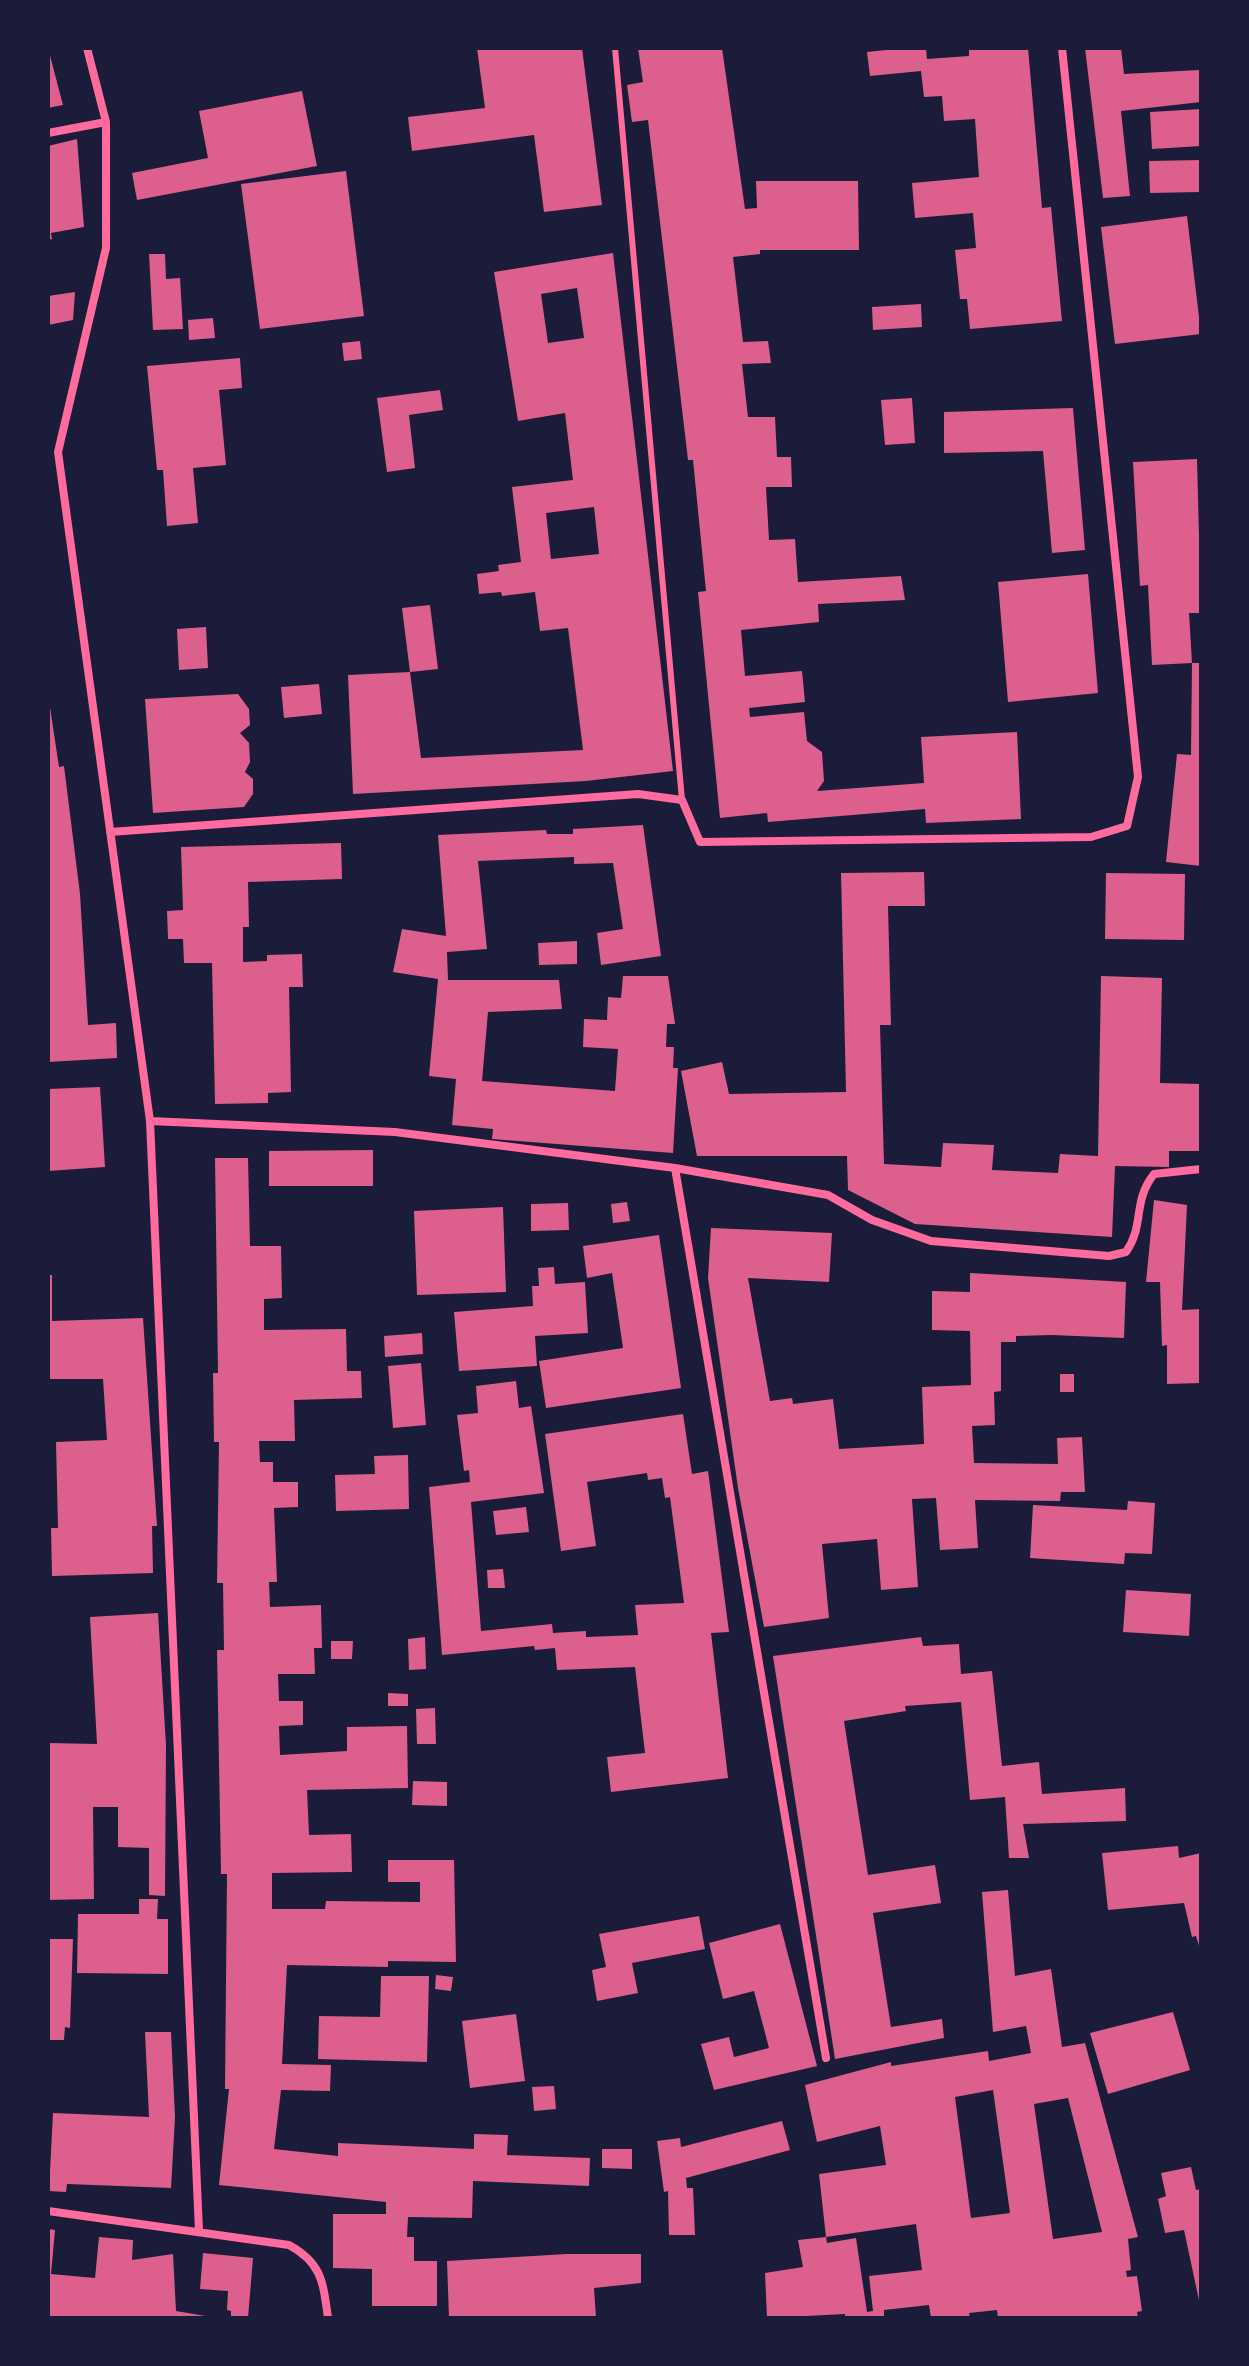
<!DOCTYPE html>
<style>
body{margin:0}
#map{position:relative;width:1249px;height:2366px;overflow:hidden;background:#1b1b3a;font-family:"Golos Text",sans-serif}
canvas{display:block}
.frame{position:absolute;inset:0;border:50px solid #1b1b3a;pointer-events:none}
</style>
<div id="map">
<canvas width="1249" height="2366"></canvas>
<div class="frame"></div>
</div>
<script>
const c = document.querySelector('canvas').getContext('2d');
c.lineJoin = 'round';
function paint(path, color) {
  c.fillStyle = color;
  c.fill(path, 'evenodd');
}
function stroke(path, color, width, dash) {
  c.strokeStyle = color;
  c.lineWidth = width;
  c.lineCap = dash ? 'butt' : 'round';
  c.setLineDash(dash || []);
  c.stroke(path);
}
const building = new Path2D(`
 M48,48L63,105L48,108Z
 M477,48H582L602,205L544,212L534,135L412,151L408,117L485,108Z
 M638,48H722L745,209L757,208L756,181H858L859,250H760V254L733,257L743,342L768,341L771,363L742,364L748,417H775L777,457H791L792,487H766L769,540L795,539L798,582L901,576L905,600L818,604L819,622L741,630L745,676L802,671L805,702L749,708L750,717L804,712L807,741L822,752L824,781L817,791L924,783L921,737L1017,732L1021,819L926,823L925,809L768,822L767,813L720,818L698,592L706,591L693,460H688L648,120L632,122L627,85L643,82Z
 M905,48H926L927,59L969,56V48H1028L1042,208L1051,207L1062,321L970,329L967,299H960L955,250L976,248L973,213L915,218L912,183L979,177L975,119L944,121L942,96L924,97L921,71L870,76L867,52Z
 M1085,48H1121L1124,74L1199,70L1201,102L1121,111L1130,196L1103,198Z
 M302,91L317,166L137,200L132,173L208,158L199,111Z
 M1201,109V146L1152,149L1150,112Z
 M77,139L84,227L51,233L52,239L48,240V146Z
 M1201,160V192L1150,193L1149,161Z
 M346,171L364,316L260,329L241,184Z
 M1187,216L1201,334L1115,344L1101,227Z
 M613,253L673,771L586,781L353,794L348,675L410,672L421,758L583,750L568,628L540,631L535,592L502,596L501,592L479,594L477,574L499,571L498,565L521,562L512,487L573,480L565,413L518,421L494,272ZM577,288L584,338L548,343L541,294ZM594,507L599,554L551,559L546,513Z
 M149,254H165L166,279L180,278L183,329L153,330Z
 M75,292L73,320L48,325V296Z
 M921,304L922,327L873,330L872,307Z
 M213,318L215,338L189,340L188,320Z
 M360,341L362,359L344,361L342,343Z
 M240,358L242,388L219,390L226,465L193,468L198,523L167,526L163,470H157L147,366Z
 M440,390L443,410L409,415L415,468L387,472L377,398Z
 M912,398L915,443L885,445L881,400Z
 M1073,408L1085,550L1052,553L1043,451L944,453V412Z
 M1197,459L1201,613H1189L1192,663L1152,665L1148,585L1140,586L1133,462Z
 M1088,574L1098,693L1008,702L998,582Z
 M430,605L438,669L410,672L402,608Z
 M206,627L208,668L179,670L177,629Z
 M1192,663H1201V866L1166,862L1177,754L1191,755Z
 M319,684L322,714L284,718L281,687Z
 M48,694L59,767L64,766L80,894L88,1025L116,1023L117,1058L48,1062Z
 M238,694L249,709L250,725L240,733L249,743L250,762L245,772L253,779V794L244,807L153,813L145,699Z
 M643,825L661,956L601,965L597,933L623,929L613,863L574,864V857L478,861L487,949L447,952L448,980H559L562,1009L488,1012L482,1081L615,1091L618,1049L583,1047L584,1019L607,1020L608,997L621,998L623,976H668L675,1024H667L666,1047H674L673,1068H678L673,1153L492,1139L493,1129L452,1125L456,1079L429,1076L438,979L393,972L402,929L446,936L438,835L546,830L547,834H573V829Z
 M341,843L342,879L248,882L249,927H243V962L267,961V955L302,954L303,987H289L291,1092L268,1093V1103L215,1104L212,963H184L183,939H168L167,911L183,910L181,847Z
 M924,872L925,906H888L891,1025H880L884,1164L941,1167L943,1143L994,1145L992,1170L1058,1173L1060,1154L1098,1156L1101,976L1162,978L1160,1083L1201,1084V1151H1169V1167L1115,1166L1112,1237L915,1224L848,1190L847,1156H697L681,1071L722,1062L729,1094L846,1092L841,873Z
 M1106,873L1185,874L1184,940L1105,939Z
 M577,941V964L539,965L538,943Z
 M100,1087L105,1167L48,1171V1089Z
 M373,1150V1186H269V1151Z
 M215,1158H248L250,1246H281L282,1298L264,1299V1330L346,1329L347,1371H361L362,1398L294,1400L295,1441H259L260,1462H273V1482H298V1507L274,1508L277,1582H269L270,1607L321,1605L322,1648H314L315,1674H278L279,1701H303V1725L279,1726L280,1755L347,1751V1727L407,1726L408,1788L307,1790L309,1835L351,1834L352,1872L272,1873V1909H325L326,1901L420,1902V1882H388V1860H454L456,1962L388,1961V1967L287,1965L282,2064L331,2065L330,2091L281,2090L274,2149L338,2156V2143L474,2149V2134L508,2135L507,2155L590,2158L589,2186L473,2181L472,2218L408,2217L407,2237H414V2261H437V2306H372V2269L333,2268V2214H386V2202L219,2185L229,2089H225L227,1874H221L217,1650H224L223,1583H217L219,1442H214L213,1373H218Z
 M1154,1200L1187,1205L1182,1310L1201,1309V1383L1167,1384V1345L1162,1346L1160,1282H1146Z
 M627,1202L630,1221L613,1223L611,1204Z
 M568,1203L569,1230L531,1231V1204Z
 M503,1207L506,1292L417,1295L414,1211Z
 M711,1228L832,1233L829,1282L748,1278L770,1401L792,1398L793,1404L833,1399L839,1449L924,1444L922,1387L971,1385L970,1331L932,1330V1291L970,1292V1273L1126,1282L1124,1338L1052,1335L1016,1336V1342H1001V1391L994,1392L995,1425L972,1426L974,1463L1058,1464L1057,1438L1082,1437L1085,1492H1061L1060,1501L975,1500L978,1548L940,1550L936,1498L912,1499L918,1587L881,1590L877,1539L822,1544L829,1618L764,1627L738,1488L708,1278Z
 M659,1235L681,1388L546,1408L539,1361L623,1348L612,1273L587,1278L583,1246Z
 M554,1267L555,1284L585,1282L588,1333L535,1336L537,1366L459,1371L454,1312L533,1306L532,1286H539L538,1268Z
 M48,1275H52V1321L143,1318L157,1526H152L153,1573L52,1576L51,1528H58L56,1442L107,1440L103,1379H48Z
 M422,1333L423,1354L385,1357L384,1336Z
 M421,1363L426,1425L393,1428L388,1366Z
 M1060,1374H1074V1392H1060Z
 M516,1381L519,1408L531,1406L544,1493L471,1502L481,1631L552,1624L553,1633L586,1631V1637L638,1635L635,1605L684,1603L670,1497L665,1498L662,1478L648,1480L647,1473L587,1482L596,1546L561,1551L545,1434L683,1414L692,1474L708,1471L729,1632L711,1633L728,1778L611,1792L607,1757L645,1753L635,1667L557,1670L555,1648L535,1650L534,1646L442,1655L429,1487L470,1482L469,1470L464,1471L457,1415L478,1413L476,1386Z
 M408,1455L409,1509L336,1511L335,1475L375,1474L374,1456Z
 M1128,1501L1155,1503L1152,1554L1125,1553L1124,1564L1030,1558L1033,1505L1127,1510Z
 M526,1507L529,1532L496,1535L493,1511Z
 M503,1569L505,1588H488L487,1570Z
 M1126,1590L1191,1594L1189,1636L1123,1632Z
 M158,1613L166,1745L165,1896L149,1895V1848L118,1847V1807H93L94,1899L48,1900V1743L97,1744L90,1617Z
 M425,1637L426,1669L409,1670L408,1639Z
 M921,1637L923,1646L959,1644L961,1674L992,1671L1002,1766L1039,1762L1042,1794L1125,1788L1126,1821L1023,1824L1029,1858H1009L1005,1797L970,1800L961,1702L905,1706L906,1711L844,1721L868,1875L935,1865L941,1903L873,1913L891,2027L942,2019L944,2038L835,2059L773,1656Z
 M331,1641H353L352,1659H331Z
 M388,1693L408,1694V1706H388Z
 M435,1708L436,1744H417L416,1709Z
 M413,1781L447,1782V1806L412,1805Z
 M1178,1846L1179,1858L1201,1853V1952L1196,1936L1192,1937L1184,1903L1108,1910L1102,1853Z
 M1008,1890L1015,1976L1051,1969L1062,2047L1085,2043L1138,2237L1128,2239L1131,2270L1126,2271L1127,2277L1137,2276L1142,2311L1137,2312L1138,2318H998L997,2310L969,2313L970,2318H931L929,2305L884,2310V2318H845V2314L767,2318L765,2273L803,2267L798,2240L826,2237L819,2174L886,2165L880,2126L817,2142L805,2085L891,2062V2066L988,2051L989,2061L1031,2053L1026,2026L993,2032L982,1892ZM993,2090L1010,2213L971,2218L955,2097ZM1068,2098L1102,2232L1053,2239L1034,2104ZM916,2224L922,2270L869,2276L873,2311L867,2312L856,2238L827,2243L826,2237Z
 M139,1899H158L157,1919H168V1974L77,1973L78,1914H139Z
 M699,1916L705,1949L632,1963L638,1993L597,2001L592,1970L606,1967L599,1934Z
 M780,1924L817,2066L714,2090L701,2044L729,2037L734,2057L769,2048L754,1991L723,1999L709,1943Z
 M48,1939H73L70,2028L65,2027L64,2040H48Z
 M436,1975L453,1977L451,1991L435,1989Z
 M381,1976H429L427,2062L318,2059L319,2016L380,2017Z
 M1173,2012L1190,2070L1108,2094L1090,2033Z
 M516,2014L525,2081L470,2088L462,2021Z
 M145,2032H171L175,2117L171,2188L67,2184L66,2192L49,2191L53,2113L149,2117Z
 M554,2086L556,2109L534,2111L532,2087Z
 M782,2121L790,2150L686,2178L687,2188H693L695,2235H669L668,2191L664,2192L657,2141L680,2138L681,2147Z
 M602,2149H632V2169L602,2168Z
 M1191,2167L1196,2190L1201,2189L1200,2305L1184,2230L1165,2233L1158,2199L1166,2196L1161,2173Z
 M48,2229L55,2230L51,2274L95,2278L99,2237L133,2240L132,2260L173,2254L176,2311L217,2318H48Z
 M203,2253L253,2258L248,2318H231V2311L227,2310L228,2291L200,2289Z
 M567,2254H641V2283L594,2288L596,2318H449L447,2261Z`);
const service = new Path2D(`
 M615,48L682,800`);
const minor = new Path2D(`
 M87,48L106,122V248L58,452L150,1121L199,2231
 M48,133L106,122
 M110,832L638,794L682,800L700,842L1091,837L1127,826L1138,777L1062,48
 M150,1121L395,1132L675,1168L828,1195L872,1220L931,1241L1109,1256L1126,1252C1145,1225 1132,1202 1154,1174L1201,1169
 M675,1168L826,2058
 M48,2211L289,2245C322,2263 323,2282 328,2318`);
paint(building, '#dd5f8e');
stroke(service, '#ff6b9d', 6);
stroke(minor, '#ff6b9d', 8);
</script>
